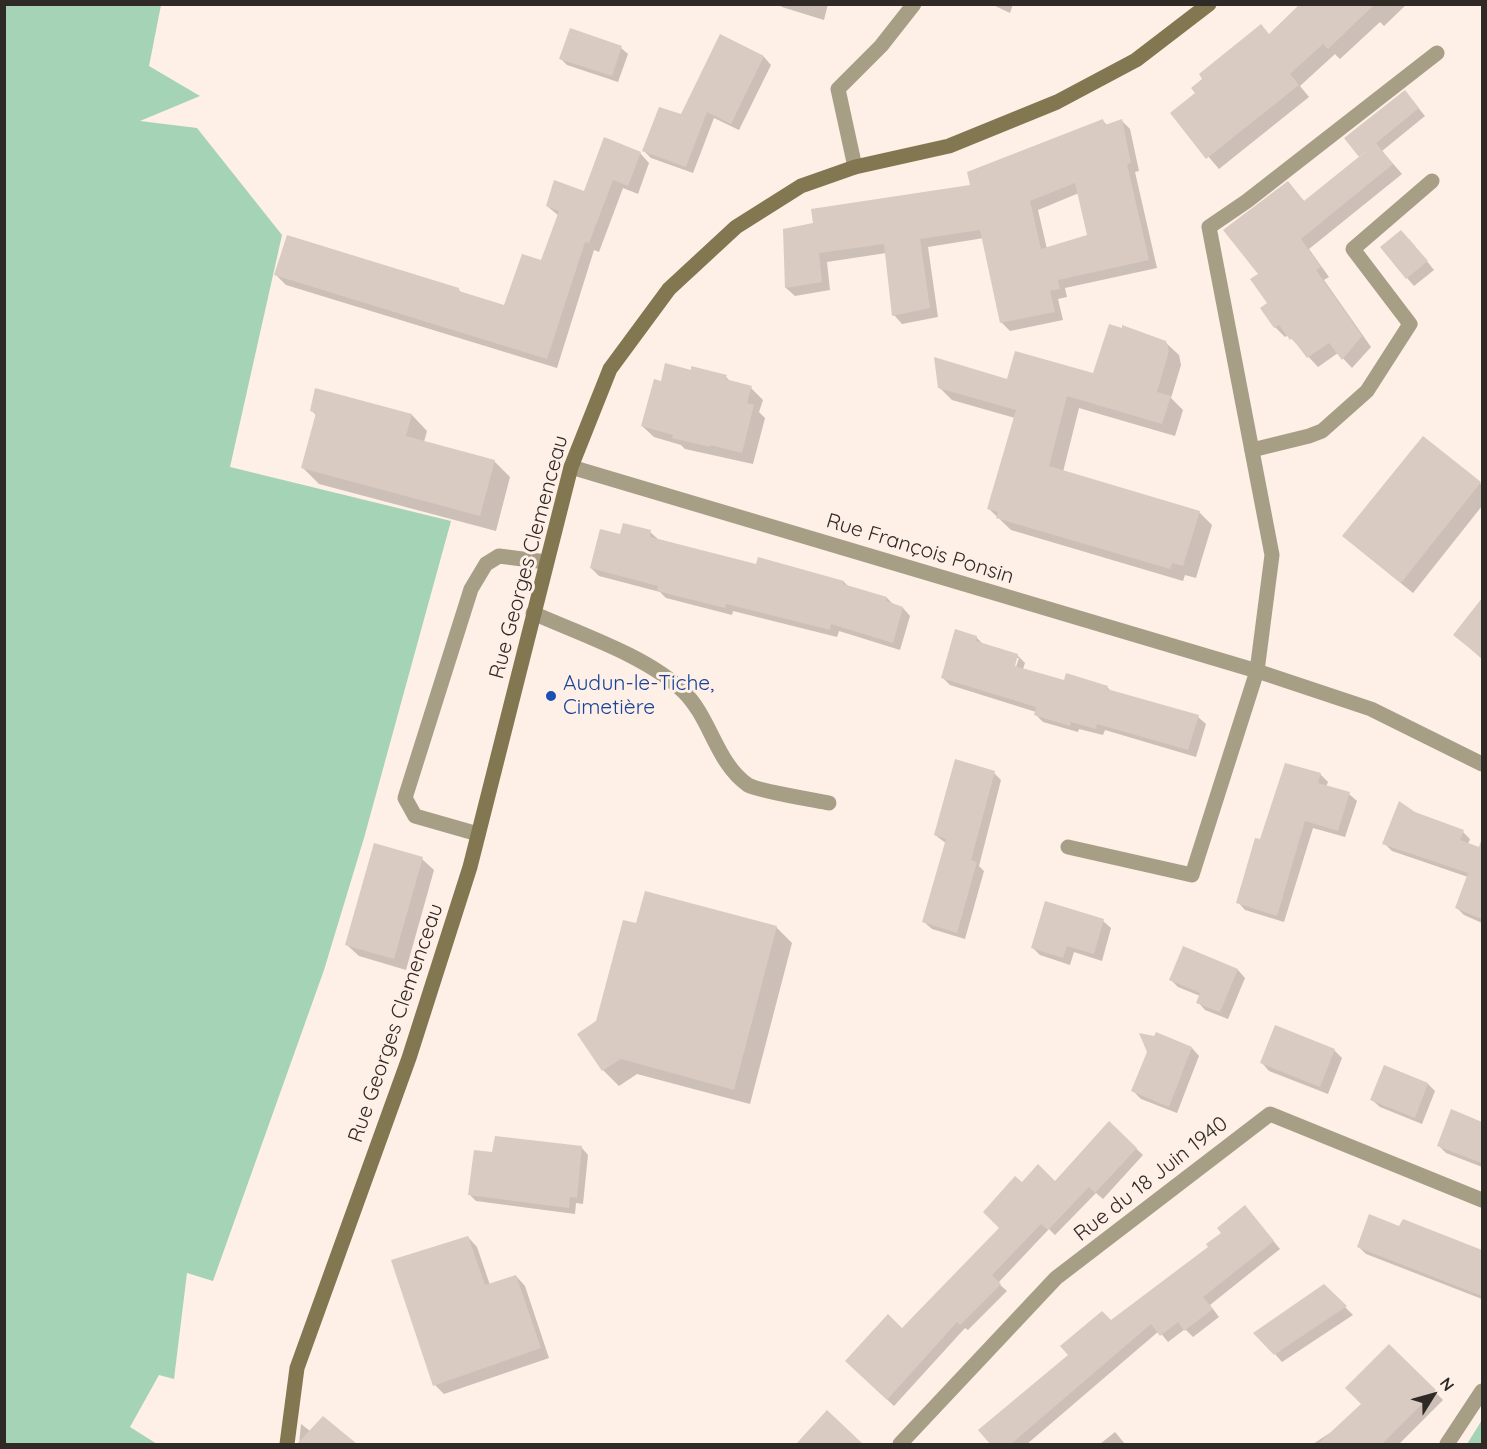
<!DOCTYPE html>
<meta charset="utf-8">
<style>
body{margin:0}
#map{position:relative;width:1487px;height:1449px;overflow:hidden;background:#feefe7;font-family:Quicksand,sans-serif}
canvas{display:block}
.frame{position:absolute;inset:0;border:6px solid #302a27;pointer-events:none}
.north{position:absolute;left:1403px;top:1365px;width:60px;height:60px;-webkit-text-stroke:4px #feefe7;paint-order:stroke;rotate:53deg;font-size:16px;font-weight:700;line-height:24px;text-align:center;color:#302a27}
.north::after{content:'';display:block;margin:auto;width:21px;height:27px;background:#302a27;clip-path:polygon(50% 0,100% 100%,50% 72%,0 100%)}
</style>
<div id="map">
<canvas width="1487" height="1449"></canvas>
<div class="frame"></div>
<div class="north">N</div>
</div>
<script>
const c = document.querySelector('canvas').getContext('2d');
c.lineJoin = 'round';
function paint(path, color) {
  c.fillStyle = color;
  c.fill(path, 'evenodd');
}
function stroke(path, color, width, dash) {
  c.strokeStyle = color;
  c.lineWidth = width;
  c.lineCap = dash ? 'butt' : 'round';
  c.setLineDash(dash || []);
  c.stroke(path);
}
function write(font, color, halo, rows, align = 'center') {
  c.font = font + ' Quicksand,sans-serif';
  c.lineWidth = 6;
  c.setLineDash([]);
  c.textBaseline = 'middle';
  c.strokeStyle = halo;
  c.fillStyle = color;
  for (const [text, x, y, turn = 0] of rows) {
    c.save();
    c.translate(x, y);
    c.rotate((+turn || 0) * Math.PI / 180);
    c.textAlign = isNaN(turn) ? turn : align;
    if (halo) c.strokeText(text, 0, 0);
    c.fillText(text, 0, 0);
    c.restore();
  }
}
const green = new Path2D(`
 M5,4L161,5L149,66L200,96L140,121L197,128L282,235L230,467L451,521L364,838L324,970L213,1281L187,1273L174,1379L159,1375L130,1427L157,1444H5Z
 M1482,1420V1444H1467Z`);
const shadow = new Path2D(`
 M779,4H828L824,20L782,7Z
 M991,4H1013L1010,13Z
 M1302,4H1407L1384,26L1380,22L1340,59L1335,54L1300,86L1309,97L1219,169L1172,114L1270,36Z
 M721,36L764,57L771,65L739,130L714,118L693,173L651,158L644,151L681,116Z
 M621,48L628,54L618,82L567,65L561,59Z
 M1412,100L1425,116L1382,151L1402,174L1309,249L1329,277L1324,280L1371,347L1352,368L1338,353L1318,367L1288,335L1285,337L1275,327L1262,309L1269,303L1260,274L1288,183L1305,202L1361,157Z
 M1102,120L1108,126L1122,121L1130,129L1139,171L1135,172L1157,268L1065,288L1067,297L1058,299L1063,320L1010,331L1002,323L984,238L928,247L938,317L902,324L894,315L886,253L827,262L830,290L795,296L786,288L784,230L971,187ZM1079,193L1089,236L1047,249L1038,210Z
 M640,153L649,163L638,194L623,188L599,252L594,250L557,368L286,285L276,275L459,290L462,293L505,307L542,262L559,216L547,206L585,193Z
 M1409,239L1434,270L1414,286L1407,278Z
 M1165,342L1179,355L1181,365L1171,398L1183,410L1175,436L1079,408L1063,472L1199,512L1212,525L1196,578L1185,575L1183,581L1011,530L988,508L1015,418L952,400L939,387L1094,375Z
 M692,372L726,377L732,383L751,388L763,400L759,412L765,418L753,464L685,449L681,445L654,437L642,426L662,382Z
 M317,390L412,415L427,431L424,442L494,461L510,477L496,531L319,484L303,468L317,416L311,410Z
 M1480,483L1482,486V506L1413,593L1356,547Z
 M650,532L658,539L758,566L844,582L849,587L887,598L894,605L903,608L910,616L900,650L839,631L837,637L733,611L732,615L666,598L660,592L599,576L591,568L621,536Z
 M1482,600V659L1455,635Z
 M976,637L983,644L1017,655L1025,663L1023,669L1065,681L1107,687L1112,692L1198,717L1206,724L1196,757L1105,730L1103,735L1079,729L1078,732L1043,722L1035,714L1036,712L950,685L943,678ZM1015,658H1019L1014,673Z
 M994,773L1001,780L979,866L984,871L965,939L932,929L924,922L947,844L935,835Z
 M1320,774L1328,782L1326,787L1349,794L1357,801L1345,837L1313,828L1284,922L1245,910L1238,902L1261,841Z
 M1414,813L1463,832L1470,839L1468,844L1482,850V923L1464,915L1457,908L1468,877L1392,851L1384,843Z
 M422,859L434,870L406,970L359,956L347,945Z
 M1103,921L1111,928L1102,961L1074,952L1070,965L1040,955L1033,948Z
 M638,925L776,927L792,943L750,1104L637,1074L619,1086L603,1070L579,1035L598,1022Z
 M1238,970L1245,978L1228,1019L1205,1010L1198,1002L1200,996L1178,987L1171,980Z
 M1192,1048L1199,1056L1177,1113L1141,1099L1133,1091Z
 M1334,1050L1342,1058L1328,1094L1269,1071L1262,1063Z
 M1428,1084L1435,1091L1422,1124L1380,1107L1372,1100Z
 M1482,1119V1167L1446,1153L1438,1145L1481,1123Z
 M1109,1123L1143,1155L1103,1199L1096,1193L1055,1235L1049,1229L998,1283L1007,1291L968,1330L965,1328L894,1406L847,1361L902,1330L1001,1228L1022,1184L1055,1183Z
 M582,1148L588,1155L583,1204L576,1203L575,1214L476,1201L470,1195L494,1154Z
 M1252,1215L1280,1249L1210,1305L1219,1317L1193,1337L1185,1329L1168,1342L1159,1331L1027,1444H992L980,1431L1111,1322Z
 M1404,1221L1482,1254V1299L1366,1254L1359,1247L1400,1228Z
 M468,1237L477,1247L490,1285L516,1276L525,1286L549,1358L444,1394L435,1385Z
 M1324,1286L1353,1315L1282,1362L1275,1354Z
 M1389,1346L1443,1400L1399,1444H1313L1339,1427L1363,1404Z
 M827,1412L861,1444H798Z
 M301,1424L310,1431L348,1440L344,1444H299Z
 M1115,1432L1125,1444H1100Z`);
const building = new Path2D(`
 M1300,4H1375L1328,49L1323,44L1290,74L1299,85L1206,159L1170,113L1195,93L1191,88L1202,79L1199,74L1261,24L1269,34Z
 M570,28L622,46L612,76L559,59Z
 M720,34L764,56L731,124L707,112L686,167L642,151L659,107L681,114Z
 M1405,90L1419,108L1359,157L1344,138Z
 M1103,119L1105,125L1122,119L1131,163L1127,164L1149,260L1058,280L1060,289L1050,291L1055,312L1000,323L980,230L920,239L930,308L892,316L884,244L819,253L822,282L785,288L783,229L813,223L811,209L970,185L967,172ZM1075,183L1087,235L1041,249L1030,201Z
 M604,137L641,152L628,186L613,180L589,243L585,242L547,359L274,275L287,235L459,288V291L504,305L522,254L541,260L559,211L546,206L554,180L584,191Z
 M1376,143L1393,164L1301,239L1321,267L1316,270L1362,336L1342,360L1329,343L1307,358L1292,338L1290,340L1279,325L1274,328L1260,308L1267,303L1250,279L1258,274L1223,230L1288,181L1304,201Z
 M1401,230L1428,261L1406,279L1380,247Z
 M1109,324L1122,328V325L1166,341L1169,351L1157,392L1171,396L1162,424L1067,396L1049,466L1200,511L1183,566L1172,563L1170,569L996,518L998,512L987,509L1016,410L938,388L934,357L1007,379L1015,351L1093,373Z
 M665,363L691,370V366L727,375L725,379L752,386L747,403L754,405L742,453L710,445V447L672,438L673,435L641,426L654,379L661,381Z
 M315,388L412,414L406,436L495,460L480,516L301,468L316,413L310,411Z
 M1423,436L1481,482L1401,583L1342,536Z
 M623,523L651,530L650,537L756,564L758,557L844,581L843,584L887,597L886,601L903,607L893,643L831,624L830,630L726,604L725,608L657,591L658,586L590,568L600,529L620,534Z
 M1482,598V658L1453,635Z
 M955,629L977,636L976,641L1018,654L1015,666L1064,680L1066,673L1108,686L1107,689L1199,715L1188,750L1097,724L1096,729L1071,722L1070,726L1034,715L1036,707L941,678Z
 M955,759L995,771L971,860L977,862L957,933L922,922L946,839L934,835Z
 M1285,763L1321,773L1318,783L1350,792L1338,831L1305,821L1277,916L1236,903L1255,838L1260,839Z
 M1399,801L1415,812L1464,830L1460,840L1479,847L1481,841L1482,842V919L1455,908L1468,873L1382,844Z
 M374,843L423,857L394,959L345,945Z
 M645,891L777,926L734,1090L621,1059L602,1071L577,1034L596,1021L623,920L636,923Z
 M1045,901L1104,919L1094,954L1067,946L1063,958L1031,948Z
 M1183,946L1238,969L1220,1012L1196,1003L1200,993L1169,980Z
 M1275,1025L1335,1049L1320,1087L1260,1063Z
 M1156,1032L1192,1047L1169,1107L1131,1091L1147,1052L1139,1033L1154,1036Z
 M1384,1065L1428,1083L1415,1118L1370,1100Z
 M1451,1109L1482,1122V1163L1437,1146Z
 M1109,1121L1137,1148L1095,1193L1089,1187L1048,1230L1041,1224L992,1275L1001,1284L960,1325L957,1322L887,1400L845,1361L888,1314L902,1328L999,1228L983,1212L1015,1176L1022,1182L1038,1164L1055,1181Z
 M495,1136L582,1146L577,1198L570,1197L569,1208L468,1195L474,1150L492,1152Z
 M1245,1205L1274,1241L1203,1297L1213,1309L1184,1331L1178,1322L1160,1336L1151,1324L1011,1444H990L978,1430L1068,1355L1060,1346L1102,1311L1111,1320L1208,1247L1206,1244L1221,1233L1217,1228Z
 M1369,1214L1399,1226L1403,1219L1482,1250V1296L1357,1247Z
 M468,1236L485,1285L516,1275L541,1348L433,1386L391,1260Z
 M1324,1284L1347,1306L1274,1355L1253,1333Z
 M1389,1344L1436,1390L1382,1444H1318L1361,1404L1345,1388Z
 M827,1410L863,1444H796Z
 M323,1416L357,1444H297Z`);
const service = new Path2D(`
 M1252,450L1309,436L1322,431L1367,391L1410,324L1353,249L1432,181
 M533,613C580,634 647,656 683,691C711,718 716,763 748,785C758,791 814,800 829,803
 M478,834L415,816L405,798L471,589L486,564L499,556L546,562`);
const minor = new Path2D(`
 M855,167L838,89L881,46L914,4
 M571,467L1257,671L1371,709L1482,764
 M1068,847L1192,875L1257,671L1272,555L1209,227L1247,201L1437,53
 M900,1444L1056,1278L1270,1114L1482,1200
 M1447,1444L1482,1391`);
const secondary = new Path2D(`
 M287,1444L297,1368L409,1058L470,867L571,467L610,369L669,289L736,227L801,186L855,167L949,146L1057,102L1136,60L1209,4`);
const markers = [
 [551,696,6,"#1a4fb4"]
];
const streetNames = [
 ["Rue François Ponsin",920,549,17],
 ["Rue Georges Clemenceau",529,557,-75],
 ["Rue Georges Clemenceau",396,1023,-71],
 ["Rue du 18 Juin 1940",1151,1179,-38]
];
const transitNames = [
 ["Audun-le-Tiche,",563,684],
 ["Cimetière",563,708]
];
paint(green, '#a5d3b6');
paint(shadow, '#0003');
paint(building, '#d9cac2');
stroke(service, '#a69f85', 15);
stroke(minor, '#a69f85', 15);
stroke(secondary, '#827750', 15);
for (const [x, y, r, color] of markers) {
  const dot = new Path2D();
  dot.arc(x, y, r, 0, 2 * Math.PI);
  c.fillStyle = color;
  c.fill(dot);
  stroke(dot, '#feefe7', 2);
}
write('21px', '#302a27', '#feefe7', streetNames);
write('21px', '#164399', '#feefe7', transitNames, 'left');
</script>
